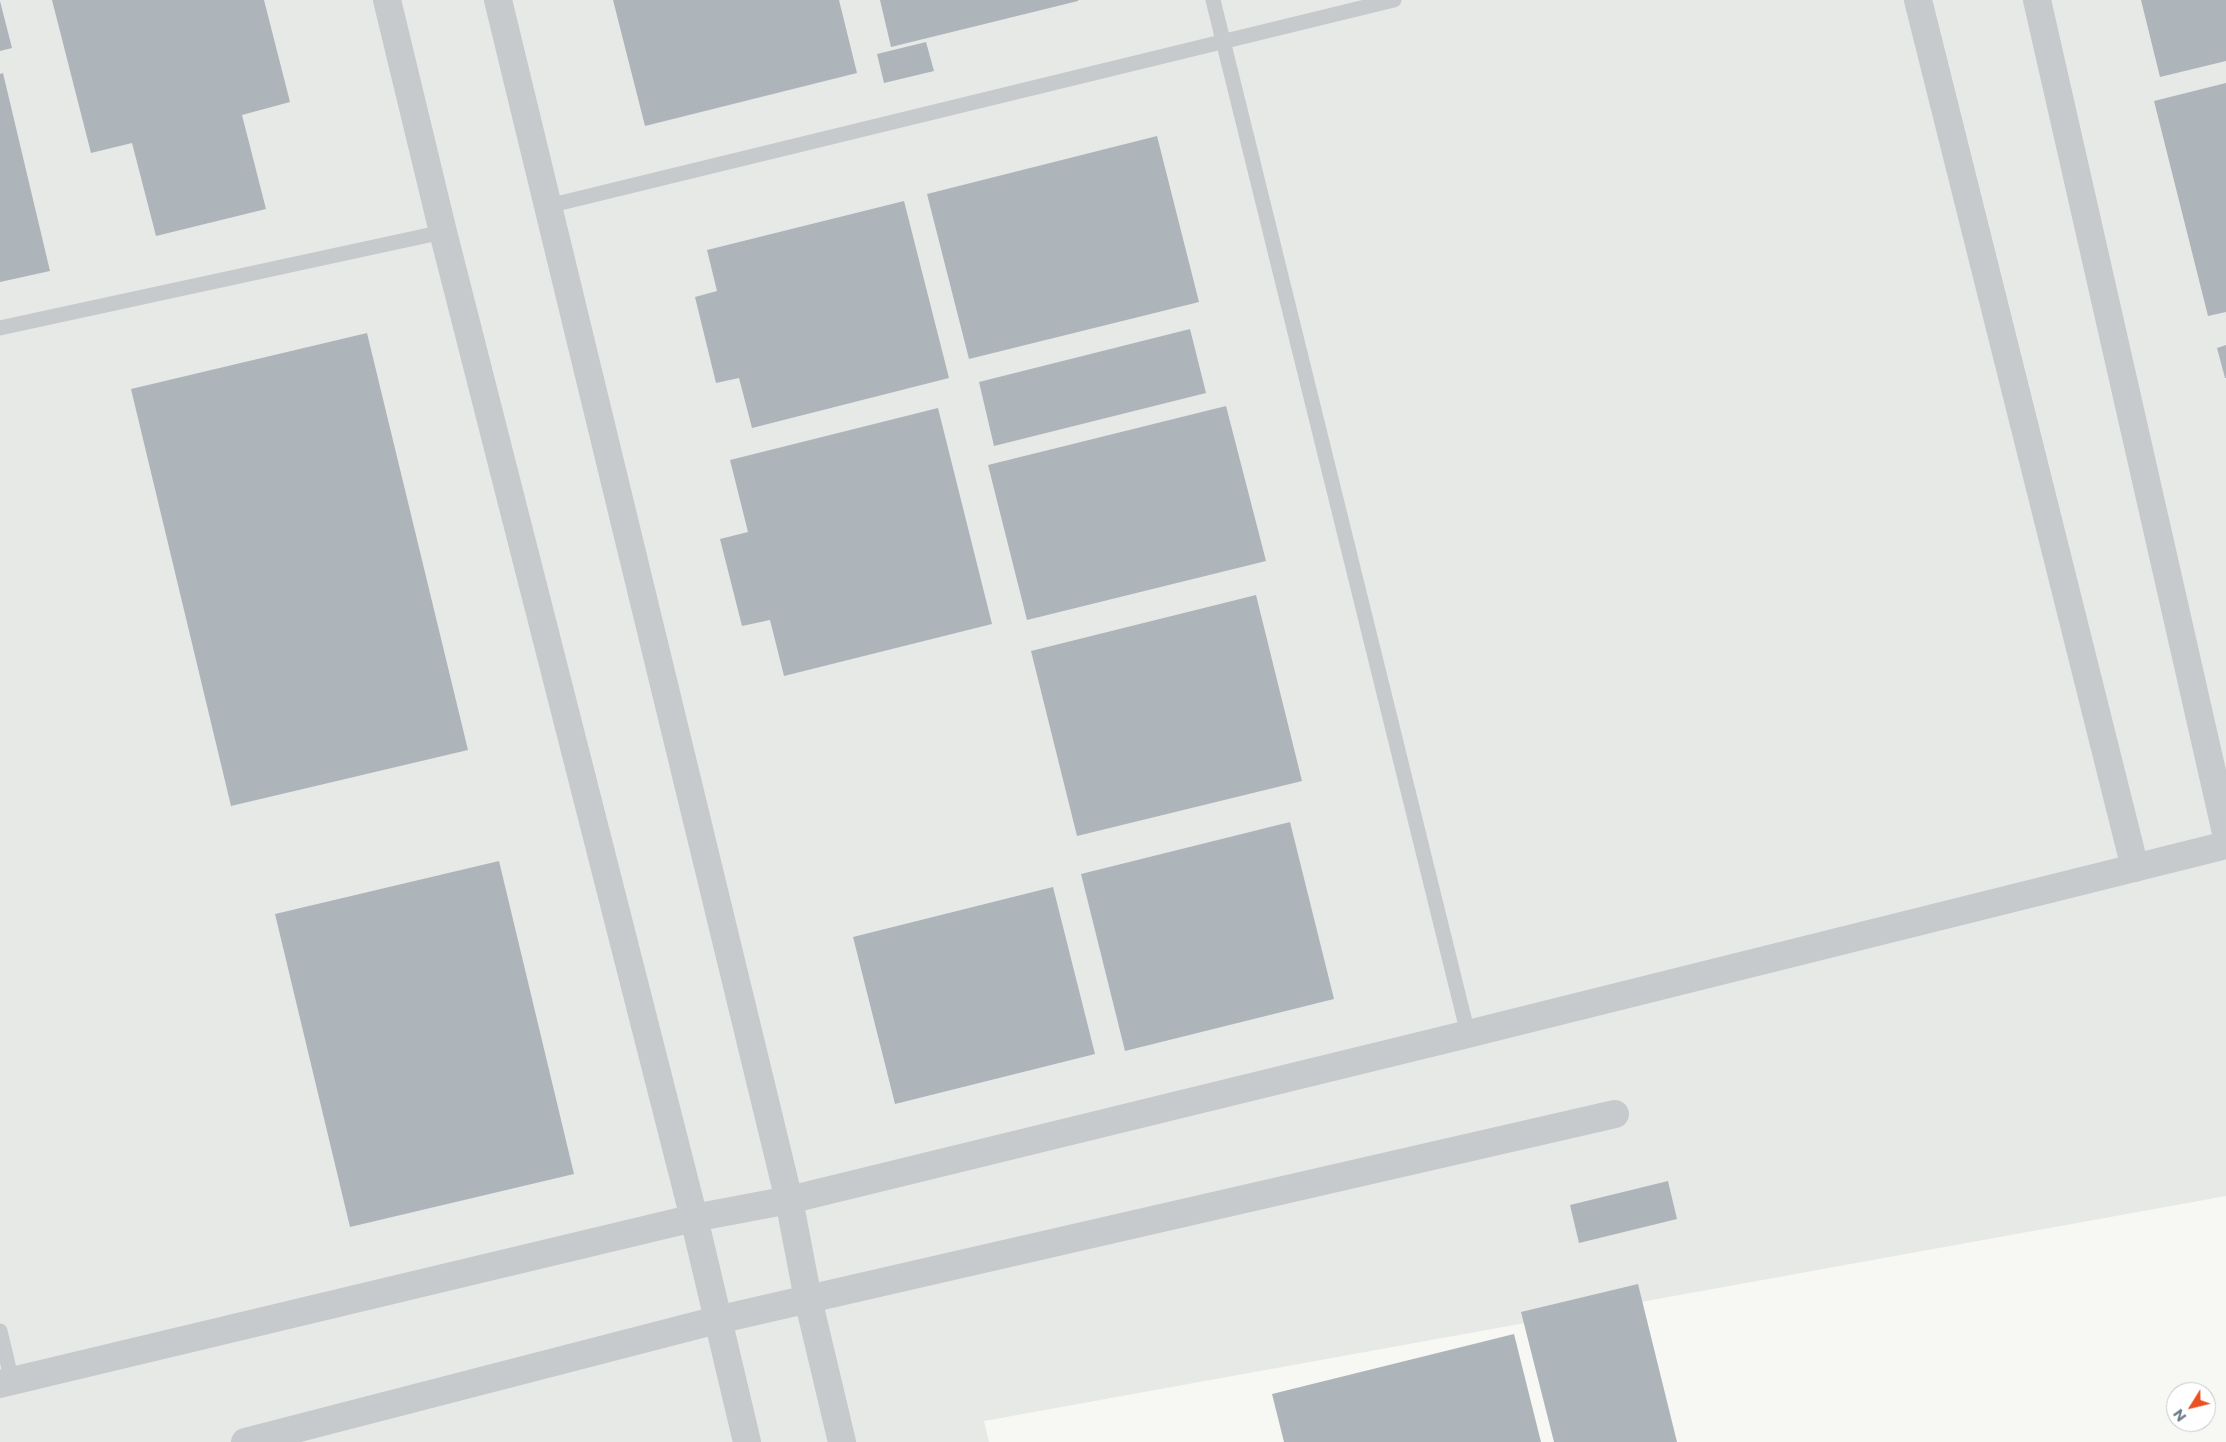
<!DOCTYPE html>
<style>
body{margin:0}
#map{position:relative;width:2226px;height:1442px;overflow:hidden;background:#f7f7f3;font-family:Montserrat,sans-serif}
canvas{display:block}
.north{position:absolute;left:2166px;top:1382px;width:50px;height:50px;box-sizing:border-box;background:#fff;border:1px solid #c1c9cf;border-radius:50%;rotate:234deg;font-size:14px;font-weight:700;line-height:20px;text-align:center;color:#657786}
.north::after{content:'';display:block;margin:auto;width:18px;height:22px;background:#ea5020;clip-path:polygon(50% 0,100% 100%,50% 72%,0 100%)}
</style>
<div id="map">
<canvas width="2226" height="1442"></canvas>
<div class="north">N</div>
</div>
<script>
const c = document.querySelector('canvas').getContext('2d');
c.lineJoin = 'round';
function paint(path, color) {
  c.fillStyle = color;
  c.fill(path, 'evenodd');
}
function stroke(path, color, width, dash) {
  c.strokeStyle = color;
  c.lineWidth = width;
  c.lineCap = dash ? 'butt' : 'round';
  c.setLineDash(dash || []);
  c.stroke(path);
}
const built = new Path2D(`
 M0,0H2226V1196L984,1421L989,1442H0Z`);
const building = new Path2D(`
 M52,0H264L290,102L242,115L266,209L156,236L132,143L91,153Z
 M613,0H839L857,73L645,126Z
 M880,0H1078V1L891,47Z
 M2141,0H2226V61L2160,77Z
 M0,1L12,48L0,51Z
 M926,42L934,71L884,83L877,54Z
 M3,73L50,271L0,282V74Z
 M2226,83V312L2208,316L2154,101Z
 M1157,136L1199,302L969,359L927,194Z
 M904,201L949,378L752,428L739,378L716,383L695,297L717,291L707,250Z
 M1190,329L1206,393L994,446L979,382Z
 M367,333L468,750L231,806L131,389Z
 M2226,345V378H2225L2217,348Z
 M1226,406L1266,561L1027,620L988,465Z
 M938,408L992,624L784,676L770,620L742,626L720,539L748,532L730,460Z
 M1256,595L1302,781L1077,836L1031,651Z
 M1290,822L1334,999L1125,1051L1081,874Z
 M499,861L574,1174L350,1227L275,914Z
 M1053,887L1095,1054L895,1104L853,937Z
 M1668,1181L1677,1219L1579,1243L1570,1205Z
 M1638,1284L1677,1442H1554L1521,1312Z
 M1514,1334L1541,1442H1284L1272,1394Z`);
const service = new Path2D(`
 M1213,0L1468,1034
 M548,206L1394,0
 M0,328L443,232
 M0,1331L12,1381`);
const minor = new Path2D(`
 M1918,0L2135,868
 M2037,0L2226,833`);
const tertiary = new Path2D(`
 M387,0L443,232L694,1218L747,1442
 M498,0L789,1200L808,1299L842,1442
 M0,1384L694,1218L789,1200L1468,1034L2226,845
 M245,1442L717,1320L1615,1114`);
paint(built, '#e7e9e7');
paint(building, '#adb5bb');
stroke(service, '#c7cacd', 15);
stroke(minor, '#c7cacd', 28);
stroke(tertiary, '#c7cacd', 28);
</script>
